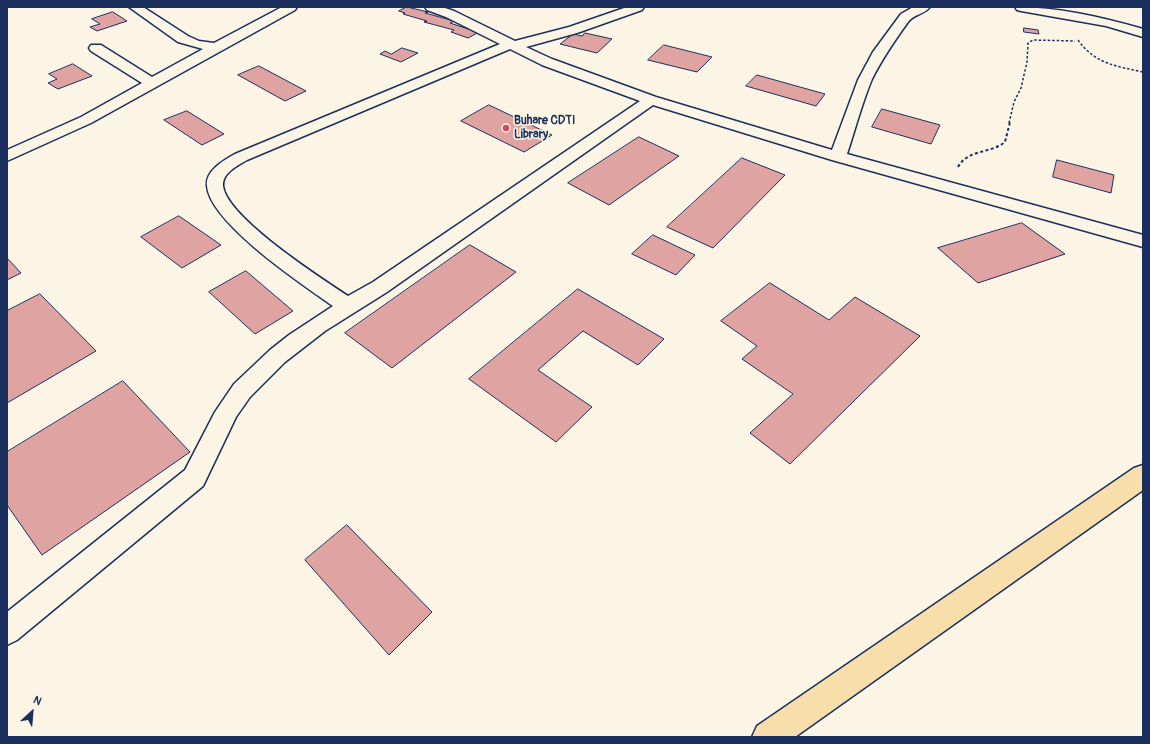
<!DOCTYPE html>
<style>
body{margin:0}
#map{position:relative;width:1150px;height:744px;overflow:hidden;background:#fcf5e5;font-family:Pangolin,sans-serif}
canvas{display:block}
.frame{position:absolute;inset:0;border:8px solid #1b2f5e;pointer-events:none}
.north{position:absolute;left:12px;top:692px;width:40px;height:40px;-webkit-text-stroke:3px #fcf5e5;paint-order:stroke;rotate:26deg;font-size:11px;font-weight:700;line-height:16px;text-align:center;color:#1b2f5e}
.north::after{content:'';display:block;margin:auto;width:14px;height:18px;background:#1b2f5e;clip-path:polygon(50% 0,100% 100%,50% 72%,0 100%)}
</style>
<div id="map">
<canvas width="1150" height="744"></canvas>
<div class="frame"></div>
<div class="north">N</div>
</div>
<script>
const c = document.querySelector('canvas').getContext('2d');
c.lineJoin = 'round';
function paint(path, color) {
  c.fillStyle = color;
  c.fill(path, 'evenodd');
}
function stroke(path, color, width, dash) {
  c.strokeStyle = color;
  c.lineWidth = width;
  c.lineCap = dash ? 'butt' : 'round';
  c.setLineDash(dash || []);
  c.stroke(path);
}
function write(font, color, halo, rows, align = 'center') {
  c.font = font + ' Pangolin,sans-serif';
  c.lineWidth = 3;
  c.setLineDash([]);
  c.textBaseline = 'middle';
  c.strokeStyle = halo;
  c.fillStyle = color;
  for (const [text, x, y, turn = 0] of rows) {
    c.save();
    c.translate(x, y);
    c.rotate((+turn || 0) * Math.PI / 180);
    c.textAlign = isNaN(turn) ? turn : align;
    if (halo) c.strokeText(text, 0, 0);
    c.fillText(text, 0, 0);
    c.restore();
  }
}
const building = new Path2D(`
 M407,7L428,12L425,13L454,21L450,23L468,29L471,27L481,31L468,38L451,32L454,30L424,22L427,21L403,14L405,13L399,11Z
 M113,12L127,21L97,31L90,27L100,24L92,19Z
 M1024,28L1038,30L1039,34L1024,32Z
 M585,33L612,39L597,53L560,44L573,34L582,36Z
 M664,45L712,57L697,72L648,60Z
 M402,48L418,53L401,62L380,54L385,51L391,54Z
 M73,64L92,76L58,89L48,83L57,79L49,74Z
 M259,66L306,91L285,101L238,75Z
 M757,75L825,94L816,106L746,86Z
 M489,105L552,135L524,152L461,121Z
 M882,109L940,125L931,144L872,127Z
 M187,111L224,134L202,145L164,120Z
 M639,137L679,156L609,205L568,183Z
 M742,158L785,175L713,248L667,227Z
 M1057,160L1114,175L1111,193L1053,177Z
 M179,216L221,245L182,268L141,237Z
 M1022,223L1065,254L978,283L938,248Z
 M653,235L695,255L676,275L632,254Z
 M470,245L516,272L392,368L345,333Z
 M7,258L21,273L7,280Z
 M246,271L293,311L255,334L209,292Z
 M770,283L829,320L855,297L920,336L790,464L750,433L793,394L742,359L757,346L721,321Z
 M578,289L664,339L638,365L583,331L538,370L592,407L556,442L469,379Z
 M40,294L96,351L7,403V311Z
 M123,381L190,452L42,555L7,505V452Z
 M347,525L432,612L389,655L305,560Z`);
const pathFar1 = new Path2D(`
 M1078,40C1095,64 1116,66 1143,72
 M1009,123L1014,102L1021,88L1027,62L1028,43L1033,40L1075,41`);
const path = new Path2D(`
 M958,167C968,149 990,154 1005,142L1010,122`);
const minor = new Path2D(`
 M129,7H143L188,36L199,41L214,43L282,7H297L295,10L91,123L7,161V150L81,117L142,83L91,51L89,48L91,45H101L152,77L203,49L178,42Z
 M425,7H442L454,11L515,41L569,27L627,7H644L642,10L577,33L526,47L552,59L656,97L832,150L858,80L873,52L901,14L913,7H930C925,14 914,14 908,22C895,40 882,59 872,79C862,103 855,130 847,154L1143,235V247L832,160L653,105L387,292L325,331L285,362L250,397L236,417L203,486L17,640L7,645V612L185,470L215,412L234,384L270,350L289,335L333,306C303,285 210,223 207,186C205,171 224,160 235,154L500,44L446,17L427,10ZM510,49L542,65L640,101L373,282L348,296C321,278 227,218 223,186C222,173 237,166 247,160Z
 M1015,7C1058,7 1101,17 1143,29V37L1106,26L1021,11L1017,10Z`);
const major = new Path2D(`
 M1143,465V490L795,737H752L757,726L1134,468Z`);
const markers = [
 [506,128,4,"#d1495b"]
];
const farPoinames = [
 ["Buhare CDTI",514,121],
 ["Library",514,135]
];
paint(building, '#dfa4a2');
stroke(building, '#1b2f5e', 1);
stroke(minor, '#1b2f5e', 3);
stroke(major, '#1b2f5e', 3);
stroke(pathFar1, '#1b2f5e', 1.5, [2.5, 2]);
stroke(path, '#1b2f5e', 2, [3, 2.5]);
paint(minor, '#fcf5e5');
paint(major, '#f8deab');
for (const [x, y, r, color] of markers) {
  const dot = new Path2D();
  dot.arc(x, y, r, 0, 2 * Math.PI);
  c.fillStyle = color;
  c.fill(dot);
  stroke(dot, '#fcf5e5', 1.5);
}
write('bold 12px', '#1b2f5e', '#fcf5e5', farPoinames, 'left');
</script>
